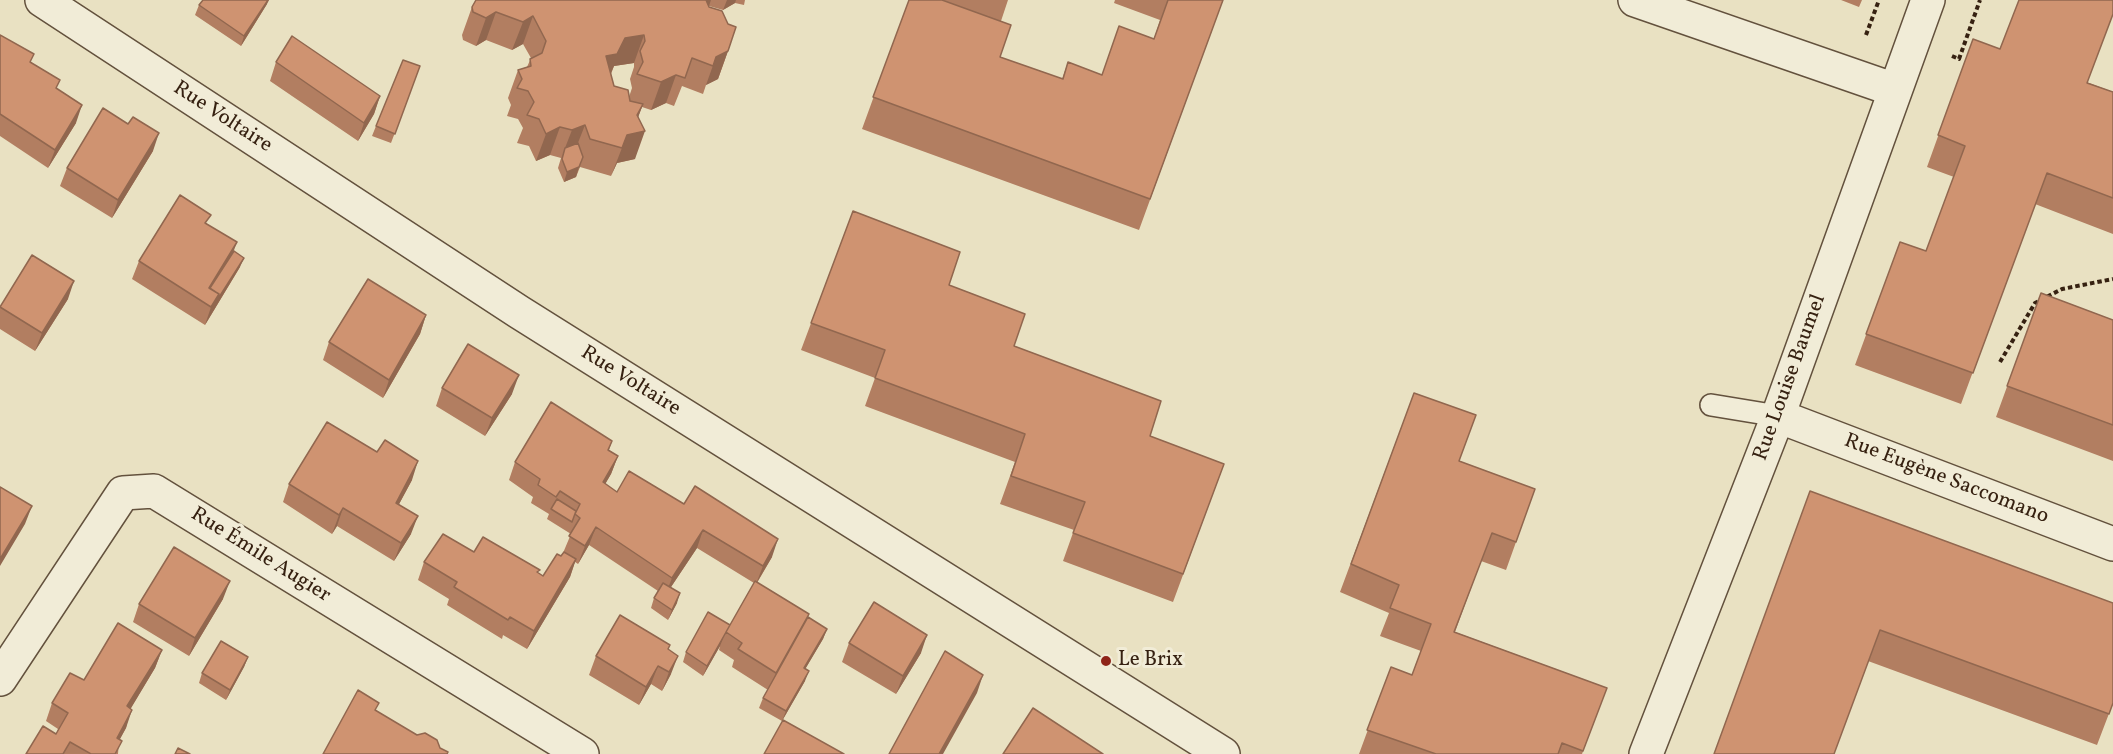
<!DOCTYPE html>
<meta charset="utf-8">
<style>
body{margin:0}
canvas{display:block;background:#e9e1c2}
</style>
<canvas width="2113" height="754"></canvas>
<script>
const c = document.querySelector('canvas').getContext('2d');
c.lineJoin = 'round';
function stroke(path, color, width, dash) {
  c.strokeStyle = color;
  c.lineWidth = width;
  c.lineCap = dash ? 'butt' : 'round';
  c.setLineDash(dash || []);
  c.stroke(path);
}
function paint(path, color) {
  c.fillStyle = color;
  c.fill(path, 'evenodd');
}
function write(font, color, halo, rows, align = 'center') {
  c.font = font + ' Vollkorn,serif';
  c.lineWidth = 6;
  c.setLineDash([]);
  c.textBaseline = 'middle';
  c.strokeStyle = halo;
  c.fillStyle = color;
  for (const [text, x, y, turn = 0] of rows) {
    c.save();
    c.translate(x, y);
    c.rotate((+turn || 0) * Math.PI / 180);
    c.textAlign = isNaN(turn) ? turn : align;
    if (halo) c.strokeText(text, 0, 0);
    c.fillText(text, 0, 0);
    c.restore();
  }
}
const path = new Path2D(`
 M1866,35L1879,0
 M1952,56L1959,59L1980,0
 M2000,362L2035,303L2062,289L2113,279`);
const service = new Path2D(`
 M1711,405L1778,416`);
const minor = new Path2D(`
 M42,0L519,312L1223,754
 M1635,0L1895,90
 M1778,416L2113,544
 M0,679L123,493L154,491L582,754
 M1646,754L1778,416L1928,0`);
const wall = new Path2D(`
 M476,0H745L744,5L735,3L723,10L709,6H708L728,51L718,79L706,85L703,94L682,86L674,106L666,103L651,110L642,107L638,117L635,159L617,163L611,176L580,167L576,177L564,182L558,168L561,158L550,155L536,161L529,146L517,143L523,128L518,119L507,116L511,105L508,98L518,70L527,67L531,58L523,44L512,50L486,40L476,46L463,40L462,35L472,7ZM634,63V67L630,79L632,88L629,97L614,86L611,74L614,66Z
 M909,0H1008L1001,21L1000,57L1062,79L1068,62L1101,75L1154,39L1160,20L1114,3L1115,0H1223L1139,230L862,129Z
 M1841,0H1862L1859,7Z
 M267,4L241,46L195,15L199,5Z
 M0,35L31,63L76,123L48,168L0,136Z
 M1973,39L2113,92V234L2035,204L1961,404L1855,365L1900,242L1926,251L1954,177L1927,167Z
 M276,62L380,96L374,114L358,141L270,81Z
 M420,66L391,143L372,136L376,126Z
 M153,151L112,218L60,186L67,168Z
 M853,211L949,285L1014,346L1150,436L1224,464L1173,602L1063,561L1074,530L1000,504L1015,462L865,406L875,378L801,350Z
 M207,224L234,251L240,267L205,325L132,279L139,261Z
 M2041,293L2113,320V461L1996,417Z
 M68,299L35,351L0,329V306Z
 M426,315L420,334L383,398L323,360L329,342Z
 M442,388L512,394L485,436L436,406Z
 M1414,393L1459,461L1535,489L1506,570L1481,561L1455,632L1607,688L1582,754H1359L1391,667L1412,675L1421,651L1380,636L1389,613L1340,592Z
 M612,441L609,450L618,456L611,474L605,484L617,492L772,557L757,583L809,614L806,621L827,629L823,639L805,669V681L782,721L759,708L763,698L768,690L732,667L734,660L719,650L720,646L703,676L683,662L686,652L730,625L754,583L697,548L671,587L677,603L668,620L651,608L654,598L658,591L589,545L578,564L575,562L570,577L527,649L503,635L502,639L447,605L449,599L418,580L424,562L474,552L539,573L543,576L563,553L571,534L547,519L549,514L531,503L533,497L509,480L515,462Z
 M412,480L399,504L411,534L394,561L337,526L332,534L283,502L289,484Z
 M1810,491L2113,703L2097,745L1868,661Z
 M223,599L189,656L133,622L139,604Z
 M849,643L921,653L896,694L842,662Z
 M668,649L671,674L662,691L651,684L639,705L589,675L596,656Z
 M162,650L155,668L130,709L126,728L119,740L118,754H26L56,734L58,729L46,721L52,703L84,680Z
 M248,657L244,667L226,700L199,683L202,673Z`);
const shadedWall = new Path2D(`
 M268,0H269L267,4L241,46L244,36Z
 M701,0H711L709,6L697,13Z
 M727,0H736L735,3L723,10Z
 M496,12L486,40L476,46L486,18Z
 M533,16L523,44L512,50L523,22Z
 M644,35L634,63L614,66L607,82L606,56L625,38Z
 M728,51L718,79L706,85L716,57Z
 M676,75L666,103L651,110L661,82Z
 M380,96L374,114L358,141L364,123Z
 M643,104L632,134L645,131L635,159L617,163L611,176L627,135Z
 M82,105L76,123L48,168L55,150Z
 M585,125L574,153L565,148L572,130Z
 M560,127L550,155L536,161L546,134Z
 M159,133L153,151L112,218L118,200Z
 M579,167L576,177L564,182L567,172Z
 M237,242L230,261L208,297L209,288Z
 M244,258L240,267L205,325L211,307Z
 M74,281L68,299L35,351L42,333Z
 M426,315L420,334L383,398L389,380Z
 M519,375L512,394L485,436L492,418Z
 M618,456L611,474L596,500L603,482Z
 M418,461L412,480L390,521L396,503Z
 M32,506L25,524L0,566V559Z
 M343,508L337,526L332,534L339,515Z
 M418,516L411,534L394,561L401,543Z
 M596,527L589,545L578,564L585,546Z
 M703,530L697,548L665,596L672,578Z
 M778,539L772,557L756,584L763,566Z
 M576,559L570,577L527,649L534,631Z
 M230,581L223,599L189,656L195,638Z
 M680,593L677,603L668,620L672,610Z
 M809,614L802,632L769,691L776,673Z
 M827,629L823,639L800,678L804,668Z
 M927,635L921,653L896,694L903,676Z
 M724,636L720,646L703,676L707,666Z
 M162,650L155,668L121,725L127,706Z
 M678,656L671,674L662,691L669,672Z
 M248,657L244,667L226,700L230,690Z
 M658,666L651,684L639,705L646,687Z
 M809,671L805,681L782,721L786,711Z
 M983,675L977,693L943,754H939Z
 M132,710L126,728L112,754L117,738Z`);
const building = new Path2D(`
 M203,0H268L244,36L199,5Z
 M476,0H706L709,7L722,11L728,24L736,27L728,51L716,57L713,66L692,58L685,78L676,75L661,82L637,74L643,62L640,51L645,41L644,35L625,38L617,54L606,56L614,86L628,90L630,101L643,104L637,115L645,131L627,135L622,148L590,139L585,125L572,130L560,127L546,134L539,119L527,115L534,102L528,91L517,88L522,79L518,70L531,66L530,59L542,53L546,41L533,16L523,22L496,12L486,18L473,12L472,7Z
 M909,0H942L1011,25L1000,57L1063,79L1068,62L1102,75L1119,26L1154,39L1168,0H1223L1150,199L873,97Z
 M2019,0H2113V14L2087,83L2113,92V198L2047,173L1973,373L1866,334L1900,242L1926,251L1965,146L1938,135L1973,39L2000,49Z
 M0,35L34,54L30,62L60,80L56,88L82,105L55,150L0,114Z
 M292,36L380,96L364,123L276,62Z
 M403,60L420,66L395,134L376,126Z
 M103,108L128,124L133,117L159,133L118,200L67,168Z
 M578,143L583,157L579,167L567,172L562,159L565,148Z
 M180,195L211,215L205,223L237,242L209,288L219,294L211,307L139,261Z
 M853,211L960,252L949,285L1025,314L1014,346L1161,401L1150,436L1224,464L1183,574L1073,533L1085,502L1011,476L1025,434L875,378L885,350L811,323Z
 M234,251L244,258L216,302L219,294L210,288Z
 M32,255L74,281L42,333L0,307Z
 M368,279L426,315L389,380L329,342Z
 M2041,293L2113,320V425L2007,386Z
 M468,344L519,375L492,418L442,388Z
 M1414,393L1476,415L1459,461L1535,489L1516,542L1492,533L1454,632L1607,688L1583,751L1562,743L1558,754H1436L1367,730L1391,667L1412,675L1431,624L1390,608L1399,585L1351,564Z
 M551,402L612,441L608,450L618,456L603,482L617,492L629,471L684,504L695,486L778,539L763,566L703,530L672,578L596,527L585,546L569,536L580,518L575,514L580,504L560,491L556,497L538,485L540,479L515,462Z
 M327,422L377,452L385,440L418,461L396,503L418,516L401,543L343,508L339,515L289,484Z
 M0,487L32,506L0,559Z
 M1810,491L2113,603V703L2109,714L1880,630L1834,754H1714Z
 M557,499L576,511L572,522L551,509Z
 M443,534L474,552L483,537L540,570L537,572L543,576L557,554L561,556L564,552L576,559L534,631L510,617L508,620L454,587L457,582L424,562Z
 M174,547L230,581L195,638L139,604Z
 M755,581L809,614L776,673L738,649L742,643L726,632Z
 M663,583L680,593L672,610L654,598Z
 M874,602L927,635L903,676L849,643Z
 M708,612L730,625L707,666L686,652Z
 M620,615L670,645L668,649L678,656L669,672L658,666L646,687L596,656Z
 M808,617L827,629L804,668L809,671L786,711L763,698Z
 M118,623L162,650L127,706L132,710L117,738L122,741L115,754H91L70,742L63,754H26L43,726L56,734L68,713L52,703L70,673L84,680Z
 M221,641L248,657L230,690L202,673Z
 M945,651L983,675L939,754H889Z
 M358,690L379,703L375,710L417,735L425,733L437,740L440,748L448,752L447,754H323Z
 M1033,708L1103,754H1003Z
 M783,720L844,754H764Z
 M178,748L190,754H175Z`);
const markers = [
 [1106,661,6,"#8f2418"]
];
const streetNames = [
 ["Rue Voltaire",222,118,33],
 ["Rue Louise Baumel",1791,378,-70],
 ["Rue Voltaire",630,382,32],
 ["Rue Eugène Saccomano",1946,480,21],
 ["Rue Émile Augier",260,556,32]
];
const poiNames = [
 ["Le Brix",1118,661]
];
stroke(service, '#63513d', 24);
stroke(minor, '#63513d', 36);
stroke(path, '#362111', 4, [4.5, 3]);
stroke(service, '#f1ecd7', 21);
stroke(minor, '#f1ecd7', 33);
paint(wall, '#b27e61');
paint(shadedWall, '#91674f');
paint(building, '#cf9371');
stroke(building, '#91674f', 1.5);
for (const [x, y, r, color] of markers) {
  const dot = new Path2D();
  dot.arc(x, y, r, 0, 2 * Math.PI);
  c.fillStyle = color;
  c.fill(dot);
  stroke(dot, '#f1ecd7', 2);
}
write('21px', '#362111', '#f1ecd7', streetNames);
write('21px', '#362111', '#f1ecd7', poiNames, 'left');
</script>
